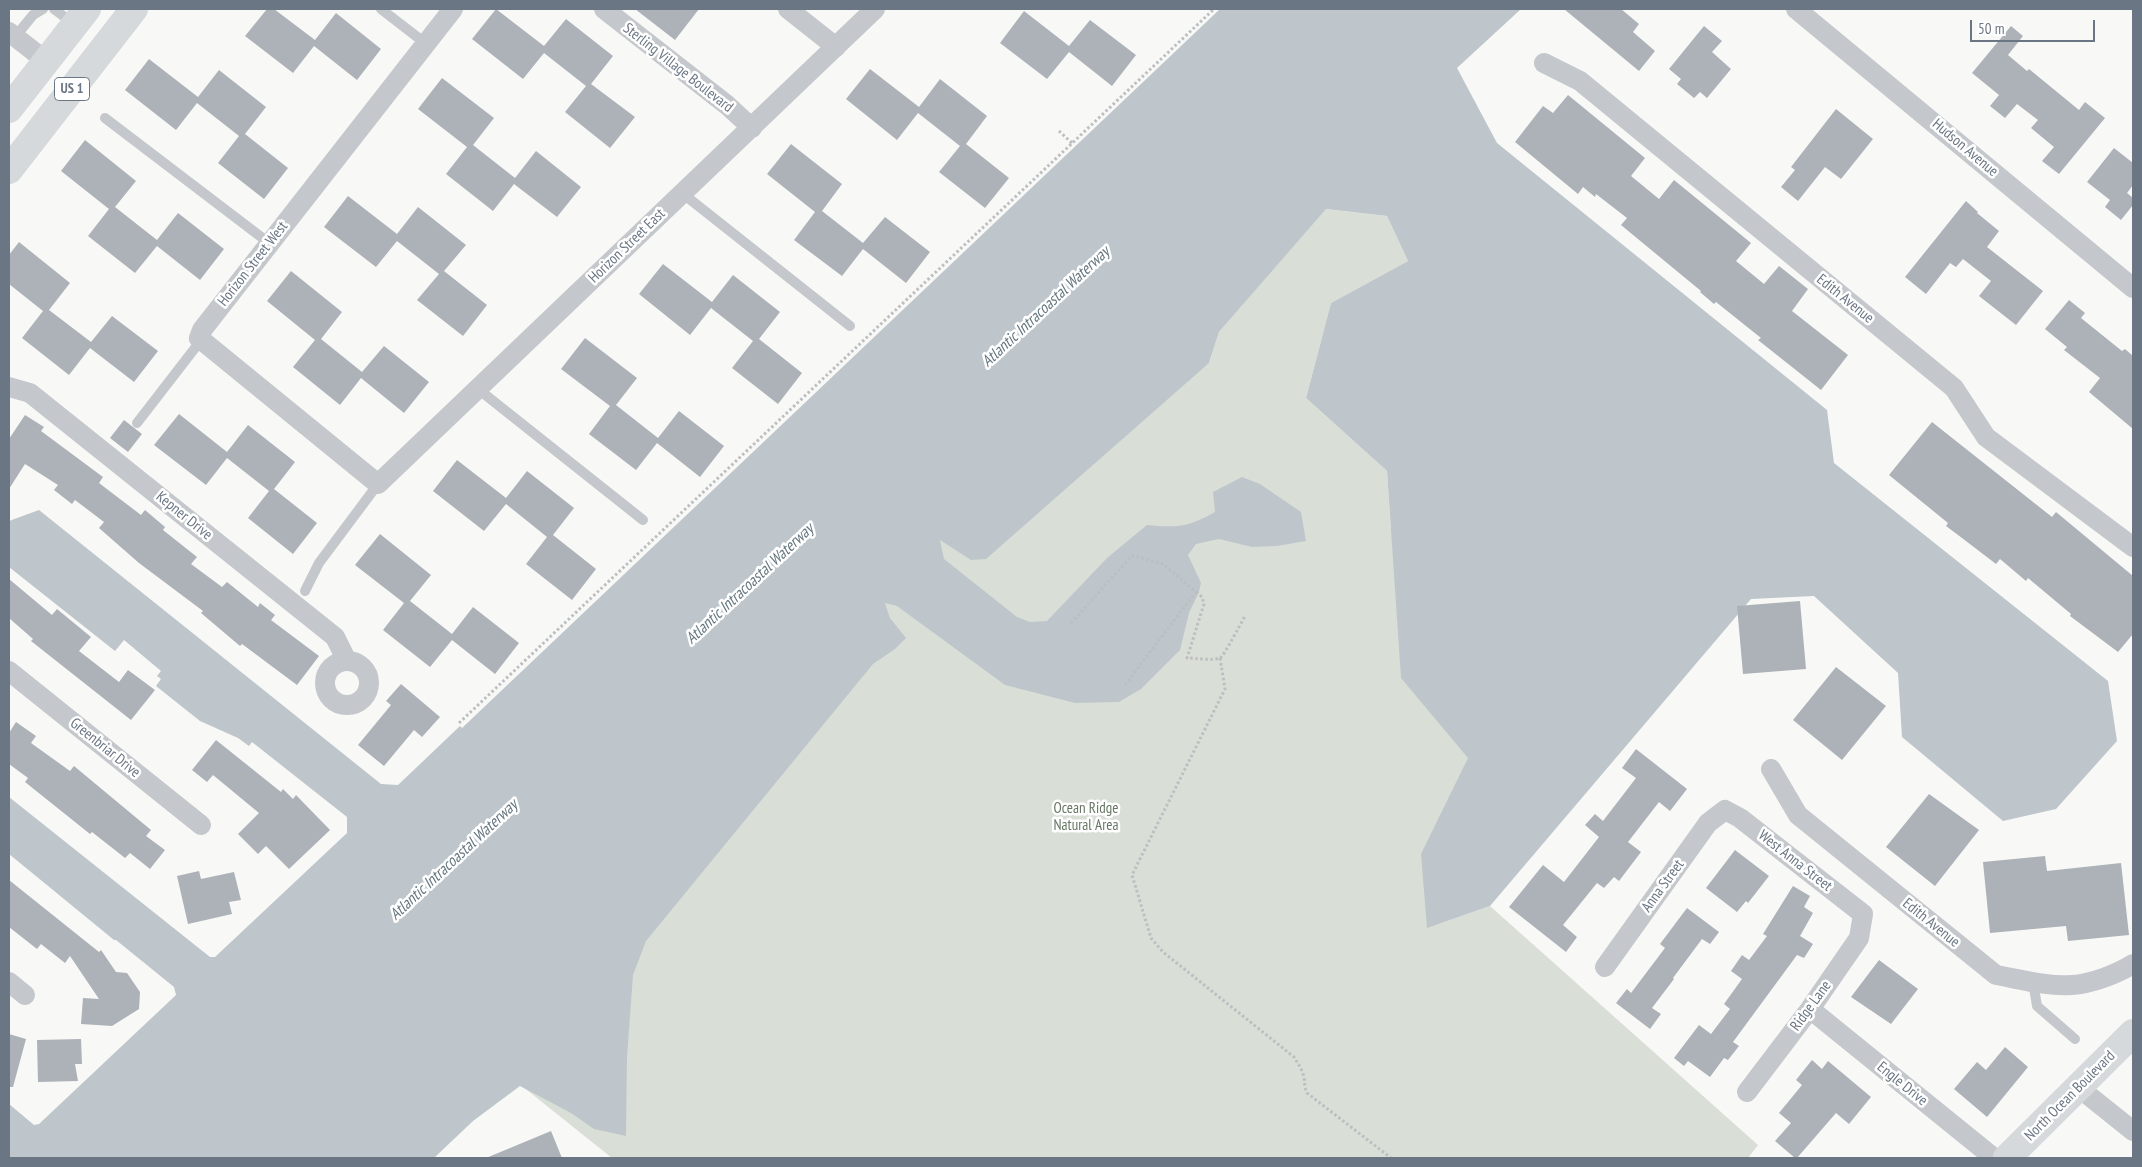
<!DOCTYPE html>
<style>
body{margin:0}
#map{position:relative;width:2142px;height:1167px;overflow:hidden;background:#f8f8f6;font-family:"PT Sans Narrow",sans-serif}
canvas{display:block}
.frame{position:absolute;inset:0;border:10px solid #6a7684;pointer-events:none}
.scale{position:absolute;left:1970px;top:20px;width:125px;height:22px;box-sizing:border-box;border:2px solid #6a7684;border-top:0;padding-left:6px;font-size:15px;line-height:18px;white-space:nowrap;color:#6a7684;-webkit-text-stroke:4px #fff;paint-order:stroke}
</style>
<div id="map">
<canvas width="2142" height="1167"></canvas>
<div class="frame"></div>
<div class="scale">50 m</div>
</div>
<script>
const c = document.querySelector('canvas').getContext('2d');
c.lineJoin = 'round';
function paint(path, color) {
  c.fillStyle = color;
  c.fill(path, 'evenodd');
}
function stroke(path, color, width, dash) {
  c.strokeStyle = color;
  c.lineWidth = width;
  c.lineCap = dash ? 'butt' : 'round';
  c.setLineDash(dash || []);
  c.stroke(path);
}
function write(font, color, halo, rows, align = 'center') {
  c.font = font + ' "PT Sans Narrow",sans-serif';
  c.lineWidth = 5;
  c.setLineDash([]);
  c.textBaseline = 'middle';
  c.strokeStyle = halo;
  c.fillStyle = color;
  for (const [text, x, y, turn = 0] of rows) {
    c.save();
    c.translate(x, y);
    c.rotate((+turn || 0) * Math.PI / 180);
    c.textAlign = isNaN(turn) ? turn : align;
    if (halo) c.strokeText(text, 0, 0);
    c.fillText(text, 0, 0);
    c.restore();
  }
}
const green = new Path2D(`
 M1325,209L1387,216L1408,261L1331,303L1306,398L1387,471L1391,531L1611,707L1438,924L1490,906L1758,1145L1748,1158H612L423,1007L1110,306L1209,363L1219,332Z`);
const water = new Path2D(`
 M1220,9H1521L1457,68L1497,143L1827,410L1834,463L2108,681L2117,741L2056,809L2003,821L1902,737L1898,673L1814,596L1751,599L1490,906L1427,928L1421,854L1468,758L1401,678L1387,471L1306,398L1331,303L1408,261L1387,216L1326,209L1219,332L1209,363L986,559L971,560L940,540L944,559L1017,617L1030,622L1047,621L1107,558L1147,525C1178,528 1188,527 1215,512L1213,492L1242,477L1260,484L1301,512L1306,541L1277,546L1252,547L1219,539L1196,544L1188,555L1201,583L1199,592L1189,613L1180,650L1141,689L1119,702L1075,703L1005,685L897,606L885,603L890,618L906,638L895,649L873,664L646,941L633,975L627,1057L626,1136L594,1129L571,1113L520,1086L473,1121L434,1158H9V1104L34,1125L39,1124L176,995L174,987L116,940H114L9,854V797L210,957H215L347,833V817L252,742L249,746L238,738L200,721L156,686L161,679L157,676L161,671L124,640L115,651L9,567V521L39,510L381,784L398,785L460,726L462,728Z`);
const building = new Path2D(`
 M267,9H274L315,40L336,13L381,49L357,80L314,46L293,73L245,36Z
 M496,9L544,46L566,19L613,56L591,84L635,117L610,148L565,112L586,86L544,53L523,79L472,39Z
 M635,9H699L675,40Z
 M1564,9H1621L1639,24L1633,32L1655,51L1639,71Z
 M1024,11L1069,46L1090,20L1136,55L1112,86L1069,52L1047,79L1000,43Z
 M1704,26L1722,41L1712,52L1731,69L1707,98L1700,92L1694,98L1677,84L1681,79L1669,69Z
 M2011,26L2023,36L2008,55L2027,71L2029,69L2079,110L2085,102L2105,118L2059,174L2042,161L2054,147L2031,128L2038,120L2017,104L2005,118L1990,106L1999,95L1972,73Z
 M149,59L198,97L219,70L266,107L245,134L288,168L264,199L218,163L239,136L197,103L176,130L125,90Z
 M870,69L919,107L940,79L987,116L966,144L1009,178L985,208L939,172L960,146L918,113L897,140L846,99Z
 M442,78L494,118L473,145L515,178L536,151L581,187L557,217L514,184L493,211L446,174L467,147L418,109Z
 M1568,95L1645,158L1631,176L1659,199L1674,180L1751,243L1736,261L1764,284L1779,266L1808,289L1792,311L1848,355L1821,390L1758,340L1761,338L1716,302L1714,304L1700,292L1701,291L1621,225L1627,218L1596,194L1595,197L1583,187L1578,194L1515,142L1543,106L1553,113Z
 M1836,109L1873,139L1841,179L1825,167L1798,201L1781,187L1795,170L1791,167Z
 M85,140L136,181L115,207L157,240L178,213L224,249L200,280L157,246L135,273L88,236L109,209L61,171Z
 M791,144L842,184L822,211L863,243L885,217L930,252L906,283L863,249L842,276L794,240L815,212L767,174Z
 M2114,148L2133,163V185L2127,193L2133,198V205L2121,220L2105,207L2110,200L2087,182Z
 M348,196L397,234L418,207L466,245L444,271L487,305L463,336L417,300L439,274L397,241L376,267L324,227Z
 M1966,201L1978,212L1977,213L1999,231L1987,247L2043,291L2016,325L1979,296L1991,281L1963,259L1956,267L1950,263L1926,294L1905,277Z
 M19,242L70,283L49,310L91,342L112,316L158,351L134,382L90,348L69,375L22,338L43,311L9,284V255Z
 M663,264L712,302L733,275L780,312L759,339L802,373L778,404L732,368L753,341L711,308L690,335L639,294Z
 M291,271L342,312L321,339L362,372L384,346L429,382L404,413L361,378L340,405L293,367L315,340L267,301Z
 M2069,300L2085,313L2081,318L2122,351L2125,349L2133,356V429L2089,392L2100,378L2064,350L2067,347L2045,329Z
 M585,338L637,378L616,405L658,438L679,411L724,446L700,477L657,443L636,470L589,434L610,406L561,369Z
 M179,414L227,452L248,425L295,462L274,489L317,523L293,554L248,518L269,491L227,458L206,485L154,445Z
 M25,415L44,427L41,431L103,477L99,483L141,515L145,510L165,527L163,530L197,557L191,564L222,587L227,582L258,607L260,603L275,615L271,620L319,656L297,685L242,644L240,646L201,613L203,611L139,563L99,528L104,522L75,500L72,504L54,490L58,485L25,464L9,489V439Z
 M124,420L142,434L128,452L110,438Z
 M1932,422L2052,517L2056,512L2133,576V634L2118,652L2070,616L2071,614L2028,578L2026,581L2000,559L1996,564L1962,538L1946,526L1948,523L1889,475Z
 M457,460L506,498L527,471L574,508L553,535L596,569L572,600L526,564L547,537L506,504L484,531L433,491Z
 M380,534L431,575L410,601L452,634L473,607L519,643L495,674L452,640L430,667L383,630L404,603L355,565Z
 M9,579L52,615L57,609L91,637L79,651L119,682L128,670L155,690L131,720L31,641L33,639L9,618Z
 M1800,601L1806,669L1743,674L1737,606Z
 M1836,667L1886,706L1842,760L1793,720Z
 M401,684L440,717L422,737L414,730L384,766L358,745L391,705L386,701Z
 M16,722L36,736L31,743L70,771L74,766L151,830L146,836L165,850L150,869L130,853L125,858L92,832L90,834L25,782L28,778L9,764V733Z
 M216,740L281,792L283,789L293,799L296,795L330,830L289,869L266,846L258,854L238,834L259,813L213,775L207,782L192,770Z
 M1636,749L1687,789L1670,811L1659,802L1628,842L1641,852L1619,881L1614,877L1604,888L1597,883L1563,925L1577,937L1566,952L1509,907L1543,865L1564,882L1599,837L1585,825L1595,814L1603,821L1636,778L1622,768Z
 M1929,794L1979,830L1935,886L1886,847Z
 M1735,850L1769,876L1748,903L1746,901L1737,912L1706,888Z
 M2045,856L2047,871L2121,863L2129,935L2068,941L2066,926L1990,933L1983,862Z
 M199,871L201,879L234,872L241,900L229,902L232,914L188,924L177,876Z
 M9,880L99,952L101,950L116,972L127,973L140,992L139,1009L112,1026L81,1024L83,998L99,999L70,956L65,963L41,944L37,949L9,927Z
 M1793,886L1810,896L1804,907L1813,913L1800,936L1813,944L1804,958L1797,955L1733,1042L1739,1046L1728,1060L1724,1058L1710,1077L1688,1061L1684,1066L1674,1058L1699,1025L1711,1034L1730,1009L1724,1004L1742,979L1731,971L1742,955L1749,960L1767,936L1763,934Z
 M1687,908L1719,932L1710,944L1702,939L1673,978L1674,979L1652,1008L1661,1014L1650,1029L1616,1003L1627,989L1631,993L1665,948L1660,944Z
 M1879,960L1918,989L1891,1024L1851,997Z
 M9,1034L26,1039L13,1087H9Z
 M81,1039L82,1064H75L78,1081L38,1082L37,1040Z
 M2005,1047L2028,1067L1987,1117L1954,1089L1977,1062L1986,1070Z
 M1812,1060L1822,1069L1828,1061L1871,1097L1849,1124L1836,1113L1797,1158H1795L1775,1141L1791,1123L1779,1113L1802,1085L1796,1080Z
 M551,1131L562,1158H486Z`);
const path = new Path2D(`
 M1059,131L1072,143
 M1196,592L1202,597L1204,604L1187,658C1197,658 1211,661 1220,658C1224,656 1241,623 1245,616
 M1071,623L1131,557L1135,556L1163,564L1196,592L1124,686
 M1220,658L1225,689L1132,875L1151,938L1163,952L1294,1057C1298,1064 1302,1069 1304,1077C1305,1083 1304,1087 1307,1093L1391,1158
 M459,723L1214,9`);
const lane = new Path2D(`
 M54,9L74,24
 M381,9L425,43
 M15,37L33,15L43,9
 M105,118L269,243
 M682,193L850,326
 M478,389L643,520
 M137,423L195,348L199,338
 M305,591L319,563L378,484
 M2033,982L2037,1006L2075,1039`);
const street = new Path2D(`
 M453,9L202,330L199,338L378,484L875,9
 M604,9L727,105L752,128
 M788,9L836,47
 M1796,9L2133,288
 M9,32L46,61
 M1544,63L1580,81L1954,388L1986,437L2133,547
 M9,387L30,393L335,637L347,661
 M325 683a22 22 0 1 1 44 0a22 22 0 1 1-44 0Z
 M9,671L201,825
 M1771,769L1798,815L1996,975C2019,979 2048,987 2072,985C2091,984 2117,974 2133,964
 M1605,967L1708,823L1725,810L1740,818L1863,914L1859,938L1810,1009L1747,1092
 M9,982L25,995
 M1810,1009L1994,1158
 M2078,1087L2133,1131`);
const secondary = new Path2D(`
 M2007,1158L2133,1033`);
const primary = new Path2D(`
 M9,109L87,9
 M9,170L134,9`);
const shields = [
 [72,89,35]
];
const shieldNames = [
 ["US 1",72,89]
];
const streetNames = [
 ["Sterling Village Boulevard",678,68,38],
 ["Hudson Avenue",1965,148,40],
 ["Horizon Street East",627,246,-44],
 ["Horizon Street West",253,264,-52],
 ["Edith Avenue",1845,299,39],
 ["Kepner Drive",184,516,39],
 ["Greenbriar Drive",105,748,39],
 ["West Anna Street",1795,861,38],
 ["Anna Street",1663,886,-54],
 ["Edith Avenue",1931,923,39],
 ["Ridge Lane",1811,1006,-54],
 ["Engle Drive",1902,1084,39],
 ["North Ocean Boulevard",2070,1096,-45]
];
const parkNames = [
 ["Ocean Ridge",1086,809],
 ["Natural Area",1086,826]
];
const waterNames = [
 ["Atlantic Intracoastal Waterway",1046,307,-43],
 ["Atlantic Intracoastal Waterway",750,584,-43],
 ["Atlantic Intracoastal Waterway",454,860,-43]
];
paint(green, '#d9dfd7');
paint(water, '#bec6cb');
paint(building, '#acb2b8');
stroke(path, '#bcbec1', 3, [2.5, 2.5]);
stroke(lane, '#c4c7cb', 10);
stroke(street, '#c4c7cb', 20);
stroke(secondary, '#d5d9dc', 28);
stroke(primary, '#d5d9dc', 28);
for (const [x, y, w] of shields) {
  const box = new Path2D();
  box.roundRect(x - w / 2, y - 11.5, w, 23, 4);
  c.fillStyle = '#fff';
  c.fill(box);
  stroke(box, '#6a7684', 1);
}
write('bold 14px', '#6a7684', null, shieldNames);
write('15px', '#6a7684', '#fff', streetNames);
write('15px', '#667764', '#fff', parkNames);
write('italic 16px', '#65767f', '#fff', waterNames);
</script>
